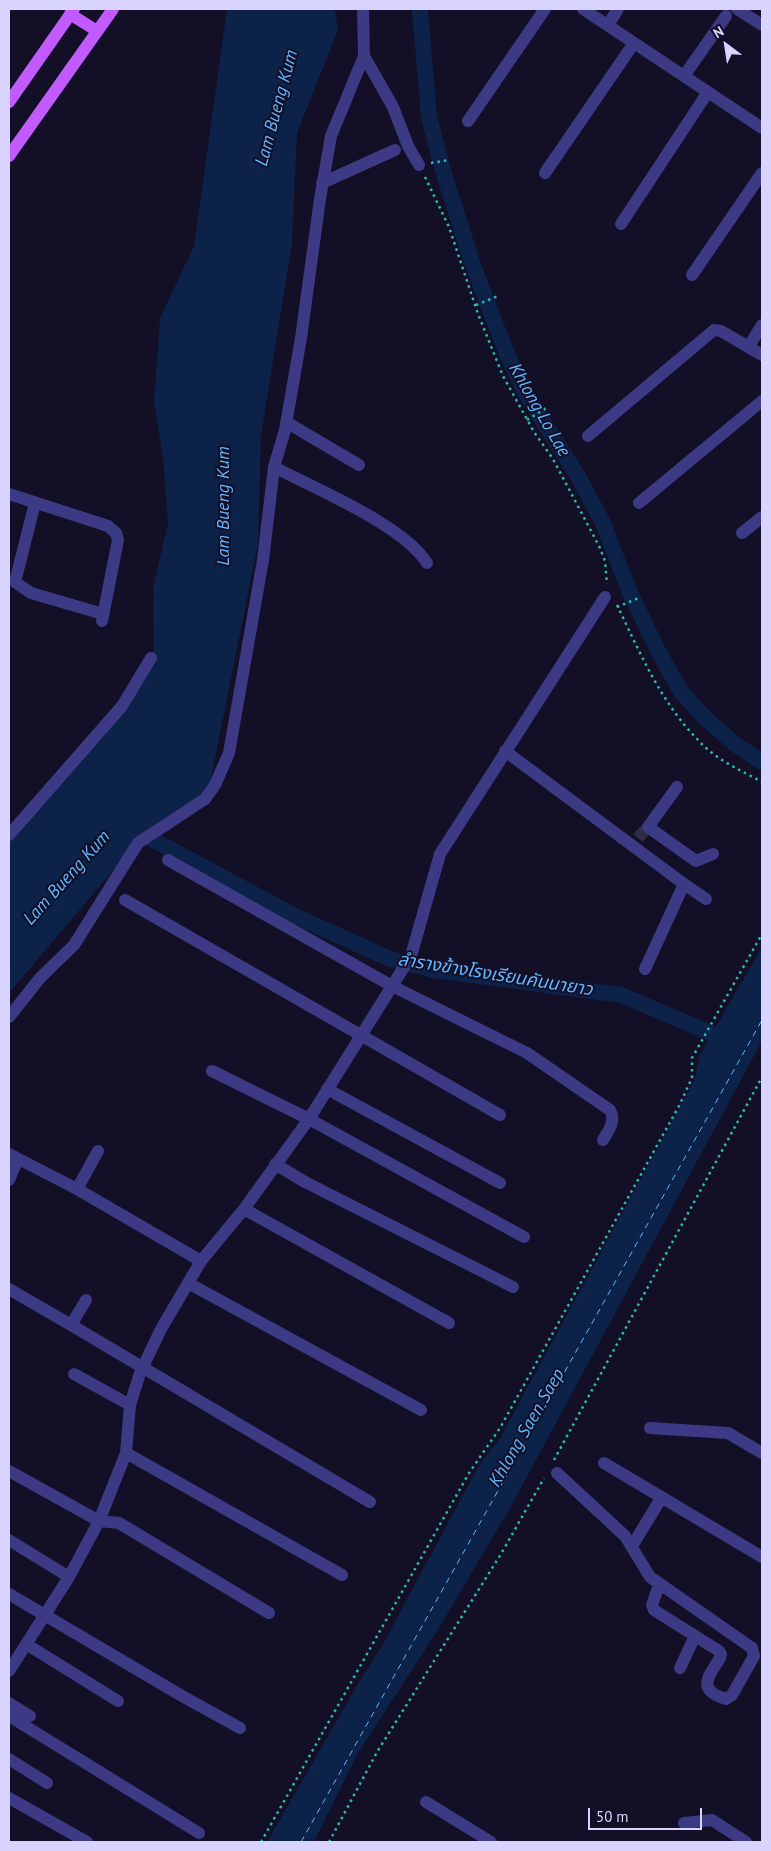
<!DOCTYPE html>
<meta charset="utf-8">
<style>
body{margin:0}
#map{position:relative;width:771px;height:1851px;overflow:hidden;background:#130f26;font-family:"PT Sans",sans-serif}
canvas{display:block}
.frame{position:absolute;inset:0;border:10px solid #d9d4ff;pointer-events:none}
.north{position:absolute;left:701px;top:20px;width:50px;height:50px;-webkit-text-stroke:4px #130f26;paint-order:stroke;rotate:329deg;font-size:14px;font-weight:700;line-height:20px;text-align:center;color:#d9d4ff}
.north::after{content:'';display:block;margin:auto;width:18px;height:22px;background:#d9d4ff;clip-path:polygon(50% 0,100% 100%,50% 72%,0 100%)}
.scale{position:absolute;left:588px;top:1808px;width:114px;height:22px;box-sizing:border-box;border:2px solid #d9d4ff;border-top:0;padding-left:6px;font-size:15px;line-height:18px;white-space:nowrap;color:#d9d4ff;-webkit-text-stroke:4px #130f26;paint-order:stroke}
</style>
<div id="map">
<canvas width="771" height="1851"></canvas>
<div class="frame"></div>
<div class="north">N</div>
<div class="scale">50 m</div>
</div>
<script>
const c = document.querySelector('canvas').getContext('2d');
c.lineJoin = 'round';
function paint(path, color) {
  c.fillStyle = color;
  c.fill(path, 'evenodd');
}
function stroke(path, color, width, dash) {
  c.strokeStyle = color;
  c.lineWidth = width;
  c.lineCap = dash ? 'butt' : 'round';
  c.setLineDash(dash || []);
  c.stroke(path);
}
function write(font, color, halo, rows, align = 'center') {
  c.font = font + ' "PT Sans","Noto Sans Thai",sans-serif';
  c.lineWidth = 4;
  c.setLineDash([]);
  c.textBaseline = 'middle';
  c.strokeStyle = halo;
  c.fillStyle = color;
  for (const [text, x, y, turn = 0] of rows) {
    c.save();
    c.translate(x, y);
    c.rotate((+turn || 0) * Math.PI / 180);
    c.textAlign = isNaN(turn) ? turn : align;
    if (halo) c.strokeText(text, 0, 0);
    c.fillText(text, 0, 0);
    c.restore();
  }
}
const water = new Path2D(`
 M227,9H335L338,30L297,133L292,243L261,436L258,544L208,793L128,853L9,993V839L154,662L153,588L168,523L163,458L154,402L160,318L194,246Z
 M762,947V1041L509,1510L436,1633L358,1753L314,1842H267L359,1682L382,1646L479,1465L500,1438L694,1081L700,1054Z`);
const canal = new Path2D(`
 M420,9L429,117L443,171L474,268L507,354L526,394L579,478L603,523L628,588L656,647L681,692L706,719L735,744L762,762
 M135,830L295,916L390,959L434,970L621,995L732,1042`);
const ferry = new Path2D(`
 M301,1842L762,1020`);
const minorTunnel = new Path2D(`
 M638,838L645,830`);
const path = new Path2D(`
 M431,163L449,160
 M425,177L449,227L478,314L503,376L534,432L553,459L599,546L605,561L607,584
 M476,305L498,296
 M527,420L546,408
 M617,605C640,653 662,705 701,743C717,760 742,771 762,782
 M617,607L641,597
 M554,1460L762,1077
 M261,1842L469,1473L500,1428L679,1106L692,1078V1058L762,934
 M329,1842L377,1752L501,1554L544,1478`);
const minor = new Path2D(`
 M583,9L762,128
 M737,9L762,25
 M608,25L618,9
 M364,56L393,107L408,146L419,165
 M684,76L726,16
 M468,121L545,9
 M545,173L634,43
 M322,183L395,150
 M621,224L708,92
 M692,275L762,173
 M749,346L762,325
 M286,422L359,465
 M588,436L714,330L721,331L762,355
 M274,467C316,489 403,525 427,563
 M9,494L108,526L116,533L118,540L102,621
 M35,503L15,582L31,593L103,614
 M639,503L762,401
 M742,533L762,517
 M505,751L684,884L706,899
 M677,787L648,827L696,861L713,854
 M9,835L122,706L151,658
 M168,860L392,986L527,1053L610,1110C616,1121 609,1130 603,1140
 M125,900L500,1115
 M645,969L684,884
 M9,1017L40,978L74,945L138,843L205,799L215,785L229,753L263,560L274,467L285,430L301,338L320,199L331,136L364,56L363,9
 M212,1071L309,1119L524,1237
 M327,1089L500,1183
 M9,1154L77,1189L201,1261
 M275,1164L305,1182L513,1287
 M9,1180L18,1159
 M77,1189L98,1151
 M244,1209L449,1323
 M188,1283L421,1410
 M9,1289L71,1325
 M86,1300L71,1325L370,1502
 M74,1374L130,1405
 M650,1428L728,1433L762,1453
 M126,1453L342,1575
 M604,1463L762,1557
 M9,1471L99,1521L119,1523L269,1613
 M557,1473L625,1536L650,1577L752,1648L754,1656L732,1695L726,1699C696,1690 708,1677 720,1658L721,1654L719,1651L654,1610L652,1605L659,1585
 M9,1540L69,1577
 M632,1546L662,1497
 M9,1594L182,1696L240,1728
 M26,1644L118,1701
 M680,1668L695,1636
 M9,1671L69,1577L99,1521L126,1453L130,1405L140,1373L161,1329L201,1261L244,1209L309,1119L404,967L411,956L440,854L605,597
 M9,1703L30,1716
 M9,1716L199,1833
 M9,1759L47,1783
 M9,1798L87,1842
 M426,1802L491,1842
 M684,1823L712,1820L746,1842`);
const major = new Path2D(`
 M70,14L97,31
 M9,102L74,9
 M9,156L113,9`);
const waterNames = [
 ["Lam Bueng Kum",277,108,-75],
 ["Khlong Lo Lae",539,410,60],
 ["Lam Bueng Kum",224,506,-90],
 ["Lam Bueng Kum",67,878,-48],
 ["ลำรางข้างโรงเรียนคันนายาว",495,975,9],
 ["Khlong Saen Saep",527,1428,-60]
];
paint(water, '#0c2248');
stroke(canal, '#0c2248', 16);
stroke(ferry, '#62b6ff', 1, [6, 5]);
stroke(minorTunnel, '#312d47', 12, [12, 6]);
stroke(path, '#2fb8b0', 2.5, [2.5, 4]);
stroke(minor, '#3d3a85', 12);
stroke(major, '#c25bff', 12);
write('italic 18px', '#62b6ff', '#130f26', waterNames);
</script>
